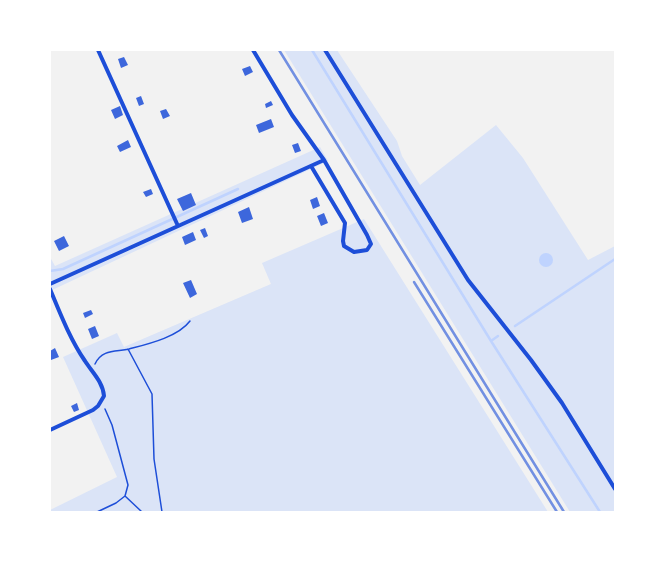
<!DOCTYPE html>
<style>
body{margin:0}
#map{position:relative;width:665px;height:562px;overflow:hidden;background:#f2f2f2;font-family:"Titillium Web",sans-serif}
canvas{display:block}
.frame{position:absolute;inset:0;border:51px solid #fff;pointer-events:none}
</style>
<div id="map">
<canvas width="665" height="562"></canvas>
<div class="frame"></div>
</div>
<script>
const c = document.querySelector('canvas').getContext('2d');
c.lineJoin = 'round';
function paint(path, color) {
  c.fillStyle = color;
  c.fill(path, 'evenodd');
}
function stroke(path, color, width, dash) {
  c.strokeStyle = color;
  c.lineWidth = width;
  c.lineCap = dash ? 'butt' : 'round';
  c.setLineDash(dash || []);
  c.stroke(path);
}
const green = new Path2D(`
 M284,50H337L397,141L402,156L420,185L496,125L523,158L588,260L615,246V512H570Z
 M320,147L328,161L50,291V257L55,266Z
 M364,219L548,512H50V510L117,477L63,357L117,333L124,347L271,284L262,263Z`);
const water = new Path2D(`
 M539 260a7 7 0 1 1 14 0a7 7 0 1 1-14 0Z`);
const stream = new Path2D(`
 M312,50L491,341L600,512
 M50,271L63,269L238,189
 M515,326L615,259
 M491,341L498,336`);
const building = new Path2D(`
 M124,57L128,65L121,68L118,59Z
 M250,66L253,72L245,76L242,69Z
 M141,96L144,104L139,106L136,98Z
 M271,101L273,105L266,108L265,104Z
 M120,106L123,115L115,119L111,110Z
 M166,109L170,116L163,119L160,111Z
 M271,119L274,127L259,133L256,125Z
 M128,140L131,147L120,152L117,146Z
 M298,143L301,151L295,153L292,145Z
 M151,189L153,194L146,197L143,192Z
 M191,193L196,205L183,211L177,199Z
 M317,197L320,206L313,209L310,200Z
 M249,207L253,219L242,223L238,212Z
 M324,213L328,223L321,226L317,216Z
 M205,228L208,236L204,238L200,230Z
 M193,232L196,240L185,245L182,237Z
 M64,236L69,246L59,251L54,241Z
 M191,280L197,294L190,298L183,283Z
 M91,310L93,314L85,318L83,313Z
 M95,326L99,336L92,339L88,329Z
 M55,348L59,357L51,360L50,351Z
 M77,403L79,410L74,412L71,406Z`);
const path = new Path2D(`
 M128,349L152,394L154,459L162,512
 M95,364C102,349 116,352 129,349C148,344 178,337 190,321
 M125,496L142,512
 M97,512L116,503L125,496L128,485L112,425L105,409`);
const minor = new Path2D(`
 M98,50L178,226
 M253,50L292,115L324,160L367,235L371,244L367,250L354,252L344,246L343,241L345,223L311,166
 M325,50L468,280L531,360L562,403L615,489
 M50,284L324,160
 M50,289C60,313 70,339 85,361C92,372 103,382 104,396L98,406L93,410L50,430`);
const rail = new Path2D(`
 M279,50L564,512
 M414,282L557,512`);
paint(green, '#dbe4f7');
paint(water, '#bfd3fe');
stroke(stream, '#bfd3fe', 2.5);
paint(building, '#3d67dc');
stroke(path, '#1d4ed8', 1.5);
stroke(minor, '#1d4ed8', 4);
stroke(rail, '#7290e2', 2.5);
</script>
